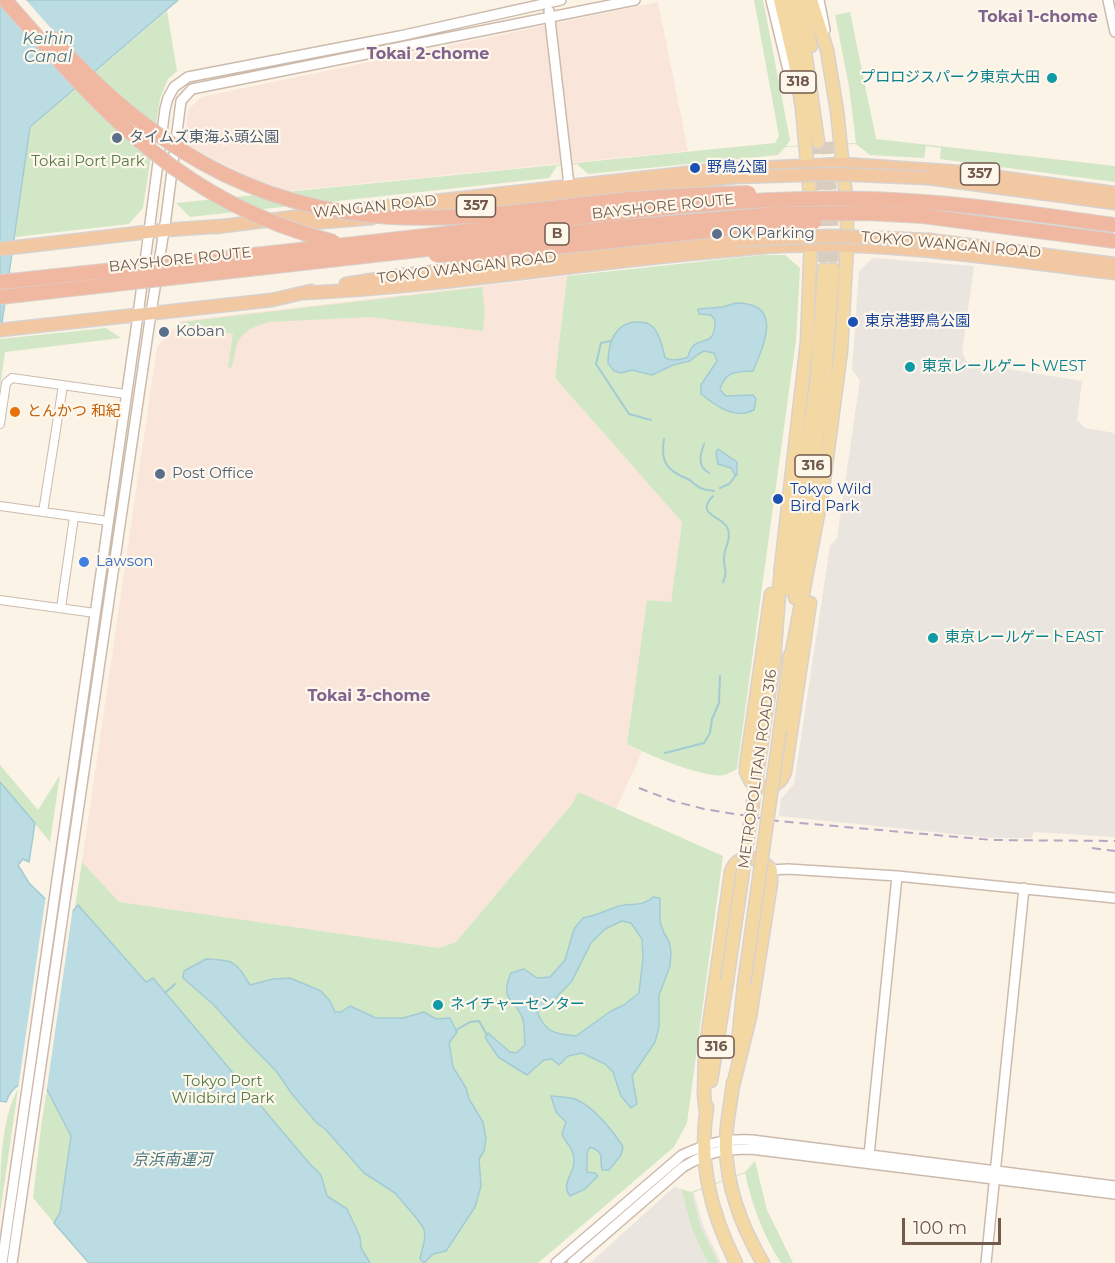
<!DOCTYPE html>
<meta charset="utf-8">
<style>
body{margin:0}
#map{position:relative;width:1115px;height:1263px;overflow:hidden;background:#fbf3e6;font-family:Montserrat,sans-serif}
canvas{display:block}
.scale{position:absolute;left:902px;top:1218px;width:99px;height:27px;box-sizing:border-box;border:3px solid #725b4c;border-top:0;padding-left:8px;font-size:18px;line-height:21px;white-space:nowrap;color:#725b4c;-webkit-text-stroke:4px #fef7ec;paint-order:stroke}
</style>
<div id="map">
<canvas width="1115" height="1263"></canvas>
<div class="scale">100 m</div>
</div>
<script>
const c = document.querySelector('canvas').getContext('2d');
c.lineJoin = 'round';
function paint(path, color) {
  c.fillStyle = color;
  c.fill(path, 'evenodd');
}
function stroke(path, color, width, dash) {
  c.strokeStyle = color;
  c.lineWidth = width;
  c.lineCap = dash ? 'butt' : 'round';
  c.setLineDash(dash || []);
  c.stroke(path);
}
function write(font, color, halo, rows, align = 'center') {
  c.font = font + ' Montserrat,"Noto Sans JP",sans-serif';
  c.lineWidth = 4.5;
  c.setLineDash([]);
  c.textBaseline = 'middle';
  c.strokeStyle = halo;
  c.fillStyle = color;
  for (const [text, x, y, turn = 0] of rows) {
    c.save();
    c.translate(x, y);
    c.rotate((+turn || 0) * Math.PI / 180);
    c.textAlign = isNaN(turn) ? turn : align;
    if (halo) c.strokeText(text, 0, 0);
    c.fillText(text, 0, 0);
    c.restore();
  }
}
const commercial = new Path2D(`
 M658,2L688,151L288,191L249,177L184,144L188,110L201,97Z
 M567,276L555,378L682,522L671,602L647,600L627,744L642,752L616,809L578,793L573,803L456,942L439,948L118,902L82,862L157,347L181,321Z`);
const industrial = new Path2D(`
 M873,258L974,266L962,352L966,361L971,363L1082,381L1077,420L1085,428L1115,433V837L1034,832L1031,838H993L779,816L781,799L794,784L830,546L837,538L860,380L852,370L859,271Z
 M674,1187L694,1193L703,1225L721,1263H590Z`);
const green = new Path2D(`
 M754,0H763L790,140L786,146L856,143L849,86L835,15L850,12L876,139L1115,166V182L940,159L941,148L926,146L924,158L870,155L856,144L785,147L778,155L588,174L577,164L557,166L549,178L190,217L176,203L775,143L779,136Z
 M167,11L177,71L168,79L160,99L143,208L129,224L15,237L30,128Z
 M762,255H785L800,268L796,340L737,769C733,771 728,774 724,775C705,779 646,754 627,744L647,600L671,602L682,522L555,378L567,276Z
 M482,287L485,312L483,331L369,317L269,322C255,326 239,332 236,348C234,355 234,362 231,368L228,367L233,334L186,327L182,322Z
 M106,328L121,338L5,352L0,387V339Z
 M0,765L38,810L60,775L50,842L0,781Z
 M578,792L723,856L687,1123L674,1147L538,1263H88L33,1198L41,1127L82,862L119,902L439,948L456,942L573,803Z
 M18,1089L0,1214C0,1177 0,1120 18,1089Z
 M755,1161L767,1210L793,1263H781C763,1235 752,1205 745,1173L692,1193L700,1226L718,1263H708L692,1229L681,1189L691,1192L745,1172Z`);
const water = new Path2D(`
 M0,0H178L30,127L0,337Z
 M736,303C784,303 764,344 753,371C736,371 724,372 720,390L726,396L753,395L756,399L754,410C735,420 716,406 701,394V385L717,361L714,353L704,351L697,355L690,361L673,365L652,375L632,370L621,373L614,371L608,363C608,343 615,322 638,322C643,322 648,323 652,326C659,333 663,348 665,358C672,361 681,360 688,357C694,330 716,353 715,320L711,315L699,314L698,309L723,307Z
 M718,449L737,462V474L735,475L731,468L718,464L716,453Z
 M0,782L35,823L29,862L23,859L18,865L29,883L66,919L78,905L146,982L153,978L309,1163L321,1175L327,1196L347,1209L360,1237L361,1248L370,1263H89L54,1223L60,1213L71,1136L43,1082C26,1078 12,1085 6,1102L0,1101Z
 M653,897L660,898V922L664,933L669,941L671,952L670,966L659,995V1027L655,1042L632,1076L637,1104L631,1108L621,1096L613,1072L605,1064L582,1053L568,1056L559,1065L552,1059L544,1060L527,1075L498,1057L485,1037L488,1033L510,1052L516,1053L525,1045C524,1037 525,1027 523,1020C517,998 498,1003 511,973L524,969L537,978L550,977L565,960L574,929L583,918C599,915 602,912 616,907C628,902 642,908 653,897ZM622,921L631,923L642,939L643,958L639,993L624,1005L611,1011L576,1036C555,1034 546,1033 537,1012L552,1002L572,981L591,943L605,929Z
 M206,959C235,961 235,960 250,985L273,979L290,978L321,991L330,1001L335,1012H341L350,1006L376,1018H403L424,1012L436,1019L450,1018L457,1032L449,1043L453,1067L466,1088L469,1099L483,1122L486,1139L484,1151L479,1159L481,1186L475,1207L446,1251L433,1254L424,1263L420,1259L425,1238L424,1229L418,1220L395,1193L364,1173L326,1130L316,1122L292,1094L277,1072L239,1033L214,1005L183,978L184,971Z
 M551,1096C559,1097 568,1097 575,1099C592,1105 614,1132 623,1147L621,1155L609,1170H602C599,1158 606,1153 590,1147L587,1153V1172L595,1173L598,1176L585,1189L570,1196C560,1183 575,1174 574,1160C574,1148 566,1144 562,1134L566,1122L556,1112Z`);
const pier = new Path2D(`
 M0,0H26L73,53L78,90Z
 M46,895L66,915L73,907L46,1095L41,1085L32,1083L18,1089Z`);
const stream = new Path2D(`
 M611,341L601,343L596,364L629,414L651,420
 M664,439C660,462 667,471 688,479C692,481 692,483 696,485C701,490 708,490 714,491
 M704,444C700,455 697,466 709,473
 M720,488L729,484L737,474
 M713,496C695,515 720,515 727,527C733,538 723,549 724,560C724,570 728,571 723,582
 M665,753L704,743L710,733L712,719L719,703L720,676
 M165,993L175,984
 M456,1030L470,1022L479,1021L487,1035`);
const primaryTunnel = new Path2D(`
 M818,142L823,205L824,269
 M827,142L832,205L833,269`);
const minor = new Path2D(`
 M0,424L6,383L12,378L126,394
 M0,506L108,521
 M43,512L63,385
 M0,600L95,613
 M61,608L74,517`);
const tertiary = new Path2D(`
 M771,0L788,70L795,89
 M819,0L825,30
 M1108,0L1115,32
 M549,11L569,185
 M771,870L788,869L897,876L1115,898
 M869,1155L897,876
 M2,1263L138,315L165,109L168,98L174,87L188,77L400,36L561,0
 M12,1263L151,313L166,218L181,101L192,89L635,0
 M556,1263L682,1155C709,1143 723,1139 752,1140L1115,1186
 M572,1263L683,1167C708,1152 722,1149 751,1149L1115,1194
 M986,1263L1024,888`);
const primary = new Path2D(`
 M780,0L795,64L802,108L811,206
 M792,0L806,58L818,142
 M801,0L811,46
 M786,589L817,378L824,269
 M771,594L746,766V772L751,782C765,791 779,788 785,772L810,603
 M795,598L825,380L833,269
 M774,660L781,567L807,342L811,236
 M790,662L823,488L841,351L847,247V206L837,111L827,50L811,0
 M764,727L775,654
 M780,730L790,655
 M738,1042L744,984
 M711,1081L727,981
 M733,1083C731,1104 725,1126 726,1148C727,1188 743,1229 763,1263
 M707,1107C698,1163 711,1213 736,1263
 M706,1113L704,1094L705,1053L731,872C737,852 761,856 771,870V883L750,1017L732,1090`);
const trunk = new Path2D(`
 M928,178L1115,203
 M355,210L714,170L843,164L960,172L1115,193
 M422,212L734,177
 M285,225L372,218
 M216,227L334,212
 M929,240L1115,264
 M0,249L165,230L223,226
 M346,284L403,275L737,240
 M304,293C437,287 568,265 700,253C727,251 755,247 782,246C893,241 1005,260 1115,273
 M0,330L272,300L311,291`);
const rail = new Path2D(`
 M639,788L673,801L704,809L778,821L992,840L1115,841
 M1092,848L1115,851`);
const primaryBridge = new Path2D(`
 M727,981L764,727
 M744,984L780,730`);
const trunkBridge = new Path2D(`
 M734,177L834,174L928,178
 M737,240L830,236L929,240`);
const motorwayBridge = new Path2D(`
 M5,0C106,115 180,202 334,242
 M51,37C144,141 249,209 391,217C471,221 551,207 631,199C670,196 710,194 749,193
 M436,255L490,254L762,225L814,222
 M0,282C159,265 318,249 476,230C606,214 738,195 869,199C951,201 1033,214 1115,225
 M0,297L623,227L777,214L867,213L923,216L1115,241`);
const markers = [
 [1052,78,6,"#0f9aa8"],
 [117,138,6,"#5c6f8a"],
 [695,168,6,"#1a4fb4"],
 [717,234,6,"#5c6f8a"],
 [853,322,6,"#1a4fb4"],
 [164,332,6,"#5c6f8a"],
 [910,367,6,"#0f9aa8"],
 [15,412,6,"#e8710a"],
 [160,474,6,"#5c6f8a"],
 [778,499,6,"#1a4fb4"],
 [84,562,6,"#3f7fe0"],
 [933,638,6,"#0f9aa8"],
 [438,1005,6,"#0f9aa8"]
];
const shields = [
 [798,82,36],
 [980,174,39],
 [476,206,39],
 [557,234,24],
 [813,466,36],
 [716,1047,36]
];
const shieldNames = [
 ["318",798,82],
 ["357",980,174],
 ["357",476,206],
 ["B",557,234],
 ["316",813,466],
 ["316",716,1047]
];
const cultureNames = [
 ["プロロジスパーク東京大田",1040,78,"right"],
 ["東京レールゲートWEST",922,367],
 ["東京レールゲートEAST",945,638],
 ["ネイチャーセンター",450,1005]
];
const serviceNames = [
 ["タイムズ東海ふ頭公園",129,138],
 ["OK Parking",729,234],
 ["Koban",176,332],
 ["Post Office",172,474]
];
const parkNames = [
 ["Tokai Port Park",88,162],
 ["Tokyo Port",223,1082],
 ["Wildbird Park",223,1099]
];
const transitNames = [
 ["野鳥公園",707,168],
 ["東京港野鳥公園",865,322],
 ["Tokyo Wild",790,490],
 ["Bird Park",790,507]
];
const streetNames = [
 ["WANGAN ROAD",375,207,-6],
 ["BAYSHORE ROUTE",663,207,-6],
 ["TOKYO WANGAN ROAD",951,245,5],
 ["BAYSHORE ROUTE",180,260,-6],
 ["TOKYO WANGAN ROAD",467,268,-7],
 ["METROPOLITAN ROAD 316",758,769,-82]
];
const foodNames = [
 ["とんかつ 和紀",27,412]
];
const shopNames = [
 ["Lawson",96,562]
];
const neighbourhoodNames = [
 ["Tokai 1-chome",1038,17],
 ["Tokai 2-chome",428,54],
 ["Tokai 3-chome",369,696]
];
const waterNames = [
 ["Keihin",48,39],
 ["Canal",48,57],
 ["京浜南運河",172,1160]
];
paint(commercial, '#fae5da');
paint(industrial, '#ebe5df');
paint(green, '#d2e7c5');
paint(water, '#bcdce3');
stroke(water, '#a3cbd4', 1.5);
paint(pier, '#fbf3e6');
stroke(stream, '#a3cbd4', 2);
stroke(primaryTunnel, '#d9cdc0', 12, [12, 6]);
stroke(minor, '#ccbbad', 10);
stroke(tertiary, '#ccbbad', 12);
stroke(primary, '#d8d1cd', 15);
stroke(trunk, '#d8d1cd', 15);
stroke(minor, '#fff', 8);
stroke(tertiary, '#fff', 9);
stroke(primary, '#f4d8a3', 12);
stroke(trunk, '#f2c8a2', 12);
stroke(rail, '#b6a5c3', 2, [9, 6]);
stroke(primaryBridge, '#d8d1cd', 15, []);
stroke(trunkBridge, '#d8d1cd', 15, []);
stroke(motorwayBridge, '#d8d1cd', 16, []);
stroke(primaryBridge, '#f4d8a3', 12);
stroke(trunkBridge, '#f2c8a2', 12);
stroke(motorwayBridge, '#f0b8a1', 14);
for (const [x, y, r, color] of markers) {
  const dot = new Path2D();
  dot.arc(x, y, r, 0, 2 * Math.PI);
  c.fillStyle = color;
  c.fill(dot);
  stroke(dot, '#fef7ec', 2);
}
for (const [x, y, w] of shields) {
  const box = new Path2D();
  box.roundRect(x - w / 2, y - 11, w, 22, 4.5);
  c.fillStyle = '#fef7ec';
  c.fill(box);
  stroke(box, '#725b4c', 1.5);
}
write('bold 14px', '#725b4c', null, shieldNames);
write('15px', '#0d838f', '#fef7ec', cultureNames, 'left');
write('15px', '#4e5e75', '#fef7ec', serviceNames, 'left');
write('15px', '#567c48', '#fef7ec', parkNames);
write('15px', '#164399', '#fef7ec', transitNames, 'left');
write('15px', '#725b4c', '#fef7ec', streetNames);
write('15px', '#c56008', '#fef7ec', foodNames, 'left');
write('15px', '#366cbe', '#fef7ec', shopNames, 'left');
write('bold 16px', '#81648e', '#fef7ec', neighbourhoodNames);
write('italic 16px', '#487884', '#fef7ec', waterNames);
</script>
